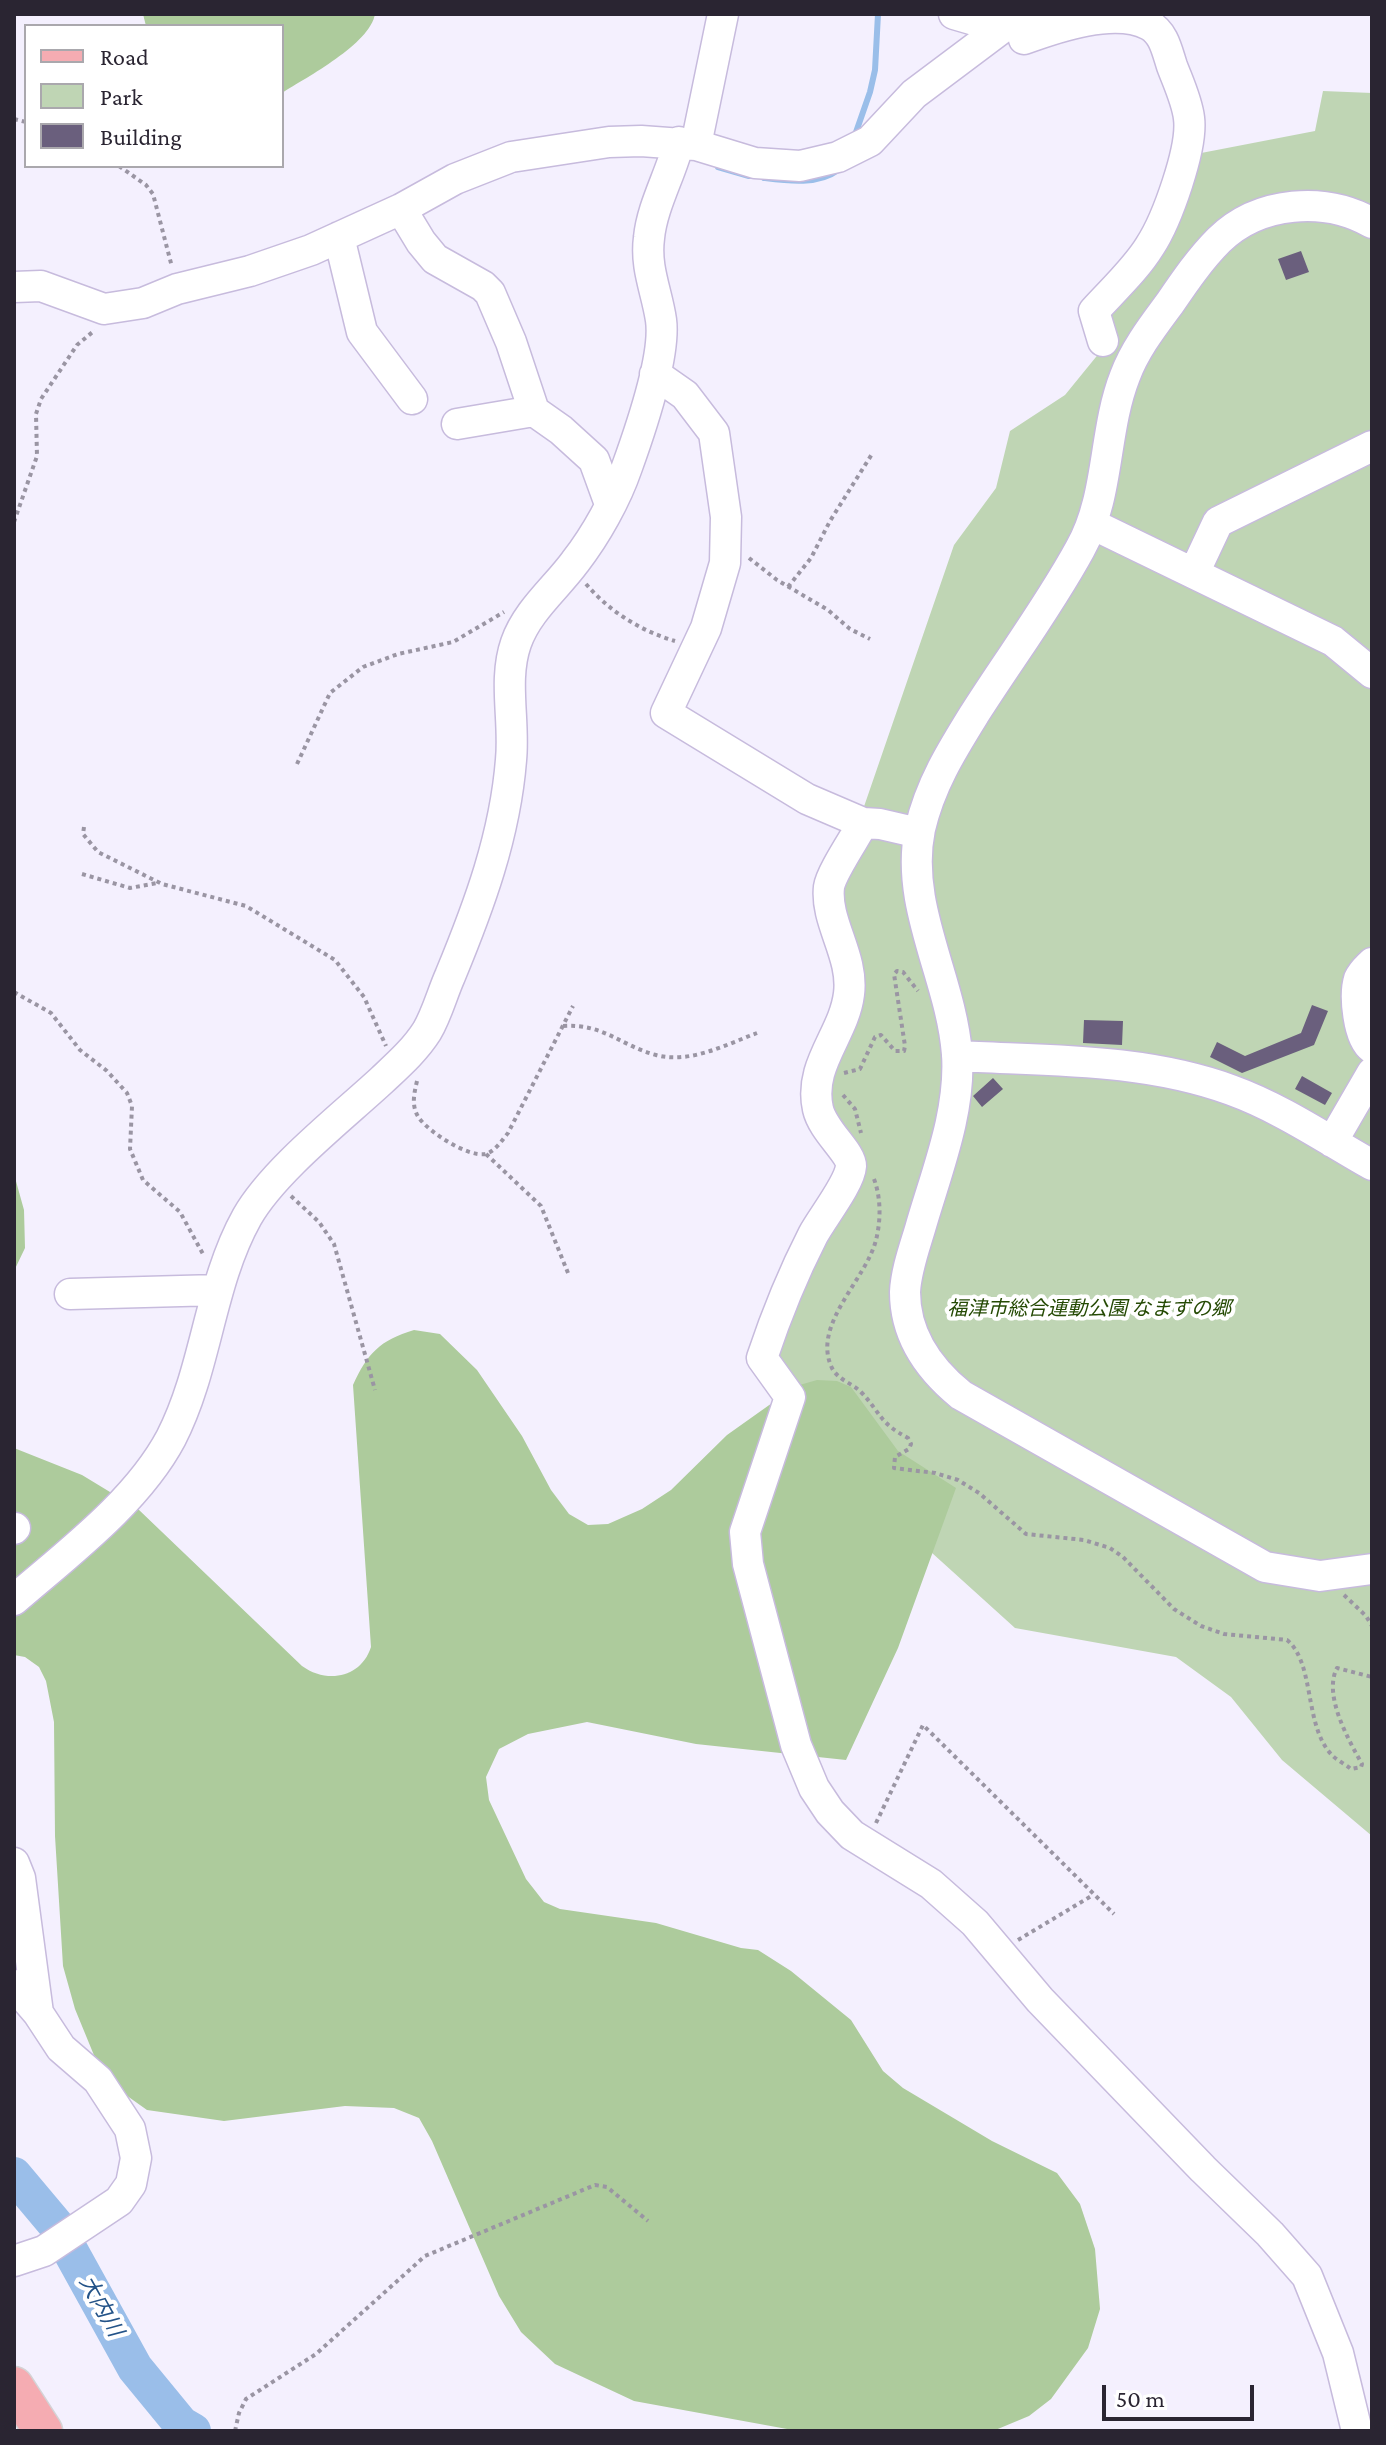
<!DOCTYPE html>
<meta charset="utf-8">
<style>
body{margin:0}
#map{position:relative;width:1386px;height:2445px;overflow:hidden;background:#f4f0fe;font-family:"Crimson Pro",serif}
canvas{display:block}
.frame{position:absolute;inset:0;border:16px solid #2a2532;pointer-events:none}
.legend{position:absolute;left:24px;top:24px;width:260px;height:144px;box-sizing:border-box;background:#fff;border:2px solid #aaa8ad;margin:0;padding:10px 14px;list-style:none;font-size:24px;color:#2a2532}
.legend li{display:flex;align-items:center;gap:16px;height:40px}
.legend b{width:40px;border:2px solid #aaa8ad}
.scale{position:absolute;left:1102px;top:2385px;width:152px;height:36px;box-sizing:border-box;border:4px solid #2a2532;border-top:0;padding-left:10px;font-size:24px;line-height:28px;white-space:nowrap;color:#2a2532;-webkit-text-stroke:6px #fff;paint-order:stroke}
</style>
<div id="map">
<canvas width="1386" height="2445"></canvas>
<div class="frame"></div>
<ul class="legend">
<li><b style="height:10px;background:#f5acb2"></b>Road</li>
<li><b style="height:22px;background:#bfd5b4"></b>Park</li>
<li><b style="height:22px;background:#6a5f7d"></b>Building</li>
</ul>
<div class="scale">50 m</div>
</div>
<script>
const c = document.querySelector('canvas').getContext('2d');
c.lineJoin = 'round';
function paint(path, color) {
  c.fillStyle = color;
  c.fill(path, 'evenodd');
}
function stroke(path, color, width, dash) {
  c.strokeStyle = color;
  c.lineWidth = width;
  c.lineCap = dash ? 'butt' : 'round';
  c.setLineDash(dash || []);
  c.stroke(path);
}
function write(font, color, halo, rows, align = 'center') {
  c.font = font + ' "Crimson Pro","Noto Sans JP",serif';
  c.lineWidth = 8;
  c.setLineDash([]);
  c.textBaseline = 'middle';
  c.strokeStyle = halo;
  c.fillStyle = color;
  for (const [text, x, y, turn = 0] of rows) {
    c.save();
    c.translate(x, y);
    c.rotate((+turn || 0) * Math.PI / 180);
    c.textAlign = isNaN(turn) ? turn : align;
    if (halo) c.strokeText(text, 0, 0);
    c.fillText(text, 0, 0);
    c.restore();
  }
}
const green = new Path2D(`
 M1323,91L1372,93V1836L1282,1760L1231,1697L1176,1657L1015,1628L921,1543L796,1410L766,1322L844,1167L818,1130L844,988L826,917L954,545L996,488L1010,431L1065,395L1109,341L1103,316L1196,154L1315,131Z`);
const forest = new Path2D(`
 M143,14H375C370,44 307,77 282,93V26H146Z
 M14,1174L24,1210L25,1248L14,1271Z
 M414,1330L440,1334L477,1370L522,1436L551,1490L569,1514L588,1525L608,1524L642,1509L671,1490L727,1435L796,1386L817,1380L837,1381L851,1387L898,1451L956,1488L898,1648L846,1760L696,1744L587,1722L528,1734L499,1749L486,1777L489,1800L526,1879L544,1902L560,1909L656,1923L741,1948L758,1950L791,1971L851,2020L883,2071L903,2088L992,2141L1057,2173L1080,2204L1095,2249L1100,2309L1088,2348L1051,2399L1029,2416L993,2431H798L634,2401L555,2364L521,2332L499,2296L432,2141L419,2118L394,2108L345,2106L224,2121L147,2110L116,2088L98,2065L75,2009L63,1966L55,1836L54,1722L46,1681L39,1667L25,1657L14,1655V1448L82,1475L138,1509L302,1666C327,1684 361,1678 371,1647L353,1385C367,1354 380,1340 414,1330Z`);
const stream = new Path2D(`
 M855,135L870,92L875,70L878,14
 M718,167L749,176
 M764,178C788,181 818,185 838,170`);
const river = new Path2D(`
 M14,2175L56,2225L135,2368L181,2424L193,2431`);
const building = new Path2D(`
 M1301,251L1309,272L1286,280L1278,259Z
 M1312,1005L1328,1011L1314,1045L1242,1073L1210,1057L1217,1042L1245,1056L1301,1033Z
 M1084,1020L1123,1021L1122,1045L1083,1043Z
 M1302,1076L1332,1093L1325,1105L1295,1089Z
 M993,1078L1003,1089L982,1107L973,1096Z`);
const path = new Path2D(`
 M14,119L26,122
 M119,166L146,185L153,194L172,267
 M14,522L37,456L36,414L41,399L77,345L95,330
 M749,558L777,580L828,610L850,629L870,639
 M586,584C610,612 641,631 675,641
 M788,587L811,558L830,521L872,454
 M297,764L330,693L363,667L398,654L453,642L504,612
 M84,827L83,834L98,852L162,884L246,906L335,960L364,997L386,1046
 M82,874L130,888L157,883
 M14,992L51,1013L80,1050L107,1071L127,1093L132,1106L130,1149L143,1180L180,1212L203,1254
 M563,1026C603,1023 621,1046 656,1055C690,1064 725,1045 757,1033
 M844,1073L860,1069L875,1037L881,1035L895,1051H904L905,1046L894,974L897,971L903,972L918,991
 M417,1081C414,1094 411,1106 419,1118C429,1132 467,1157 485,1154C495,1152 502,1140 508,1133L573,1006
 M843,1095L855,1109L861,1133
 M486,1154L541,1206L568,1273
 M874,1179C881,1198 881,1220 876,1240C866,1280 811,1325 832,1368C838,1380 852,1383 861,1392C881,1413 878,1422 908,1438L911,1444L909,1449L895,1457L894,1468L935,1473L958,1480L979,1493L1026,1534L1084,1540L1110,1548L1123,1557L1174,1609L1201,1626L1224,1634L1287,1640C1315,1663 1304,1725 1331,1754C1336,1760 1345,1764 1351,1769L1361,1767L1362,1764C1348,1739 1323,1695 1337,1668L1372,1677
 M291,1196L319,1222L334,1244L375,1390
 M1344,1595L1366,1616L1372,1626
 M876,1823L923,1725L1114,1914
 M1018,1940L1093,1895
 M235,2431L239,2413L246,2399L316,2354L425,2256L595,2185L607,2187L648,2221`);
const minor = new Path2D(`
 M954,14L1002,28
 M1024,39C1057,27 1115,7 1149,25C1164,33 1167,51 1172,66C1178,82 1187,101 1189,118C1193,148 1167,220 1150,246C1136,269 1113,290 1094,311L1103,341
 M696,145L723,14
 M401,209L421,242L435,259L483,286L490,293L511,342L534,411L561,430L594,460L610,504
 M1372,223C1325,196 1259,201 1219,240C1200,259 1185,281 1170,303C1153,326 1135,349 1125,376C1103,432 1110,496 1080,549C1049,606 1010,658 975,713C952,750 930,785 920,829C904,906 951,977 957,1054C961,1113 936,1173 920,1229C914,1249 906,1271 905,1292C905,1335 929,1369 961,1395L1265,1567L1320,1576L1372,1569
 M339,237L362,332L412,399
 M14,287L41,286L104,309L143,303L177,289L250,271L311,250L401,209L455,179L511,157L609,142L641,141L696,145L755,163L800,166L838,157L870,141L914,94L1002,28L1044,14
 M655,374L685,395L714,433L726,517L725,563L706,628L666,713L807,799L863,823L880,824L919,833
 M457,424L534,411
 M1092,524L1333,641L1372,673
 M1194,573L1218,522L1372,446
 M863,823C855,838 831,873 829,887C825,922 854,956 849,994C844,1035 808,1065 818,1109C823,1131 851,1152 851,1166C850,1183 822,1218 813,1235C793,1274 776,1316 762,1358L790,1397L745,1532L748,1564L796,1745L814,1788L830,1812L852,1835L931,1884L975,1923L1040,2000L1203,2169L1270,2234L1307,2276L1338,2353L1357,2431
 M1372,963C1367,968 1362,972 1359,979C1354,995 1358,1038 1372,1048
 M957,1056C1049,1061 1143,1058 1231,1090C1281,1108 1326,1139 1372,1165
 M1332,1142L1372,1073
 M70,1294L218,1290
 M14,1529L15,1528
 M14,1600C67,1554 137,1502 171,1438C207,1368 209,1285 247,1217C273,1171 342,1117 382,1080C398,1065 415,1050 427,1031C437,1014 442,994 450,976C479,906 505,836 511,760C515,721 503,680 516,643C527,611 556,588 575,562C596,535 616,499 627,467C640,431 666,356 661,320C657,292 645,268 649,238C652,206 671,174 679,142
 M14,1863L20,1878L38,2013
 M14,1985L38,2013L61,2048L98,2080L130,2129L136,2158L131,2184L119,2201L44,2251L14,2261`);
const major = new Path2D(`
 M14,2386L43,2431`);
const parkNames = [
 ["福津市総合運動公園 なまずの郷",1089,1309]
];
const waterNames = [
 ["大内川",101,2306,61]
];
paint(green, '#bfd5b4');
paint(forest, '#adcb9c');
stroke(stream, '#9abee9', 6);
stroke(river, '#9abee9', 36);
paint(building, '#6a5f7d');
stroke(minor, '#c7bbdd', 33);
stroke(major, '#d4d3d6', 41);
stroke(path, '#9a95a3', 4, [4, 4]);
stroke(minor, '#fff', 30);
stroke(major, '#f5acb2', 38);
write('italic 20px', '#254a04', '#fff', parkNames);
write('italic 22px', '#235388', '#fff', waterNames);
</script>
